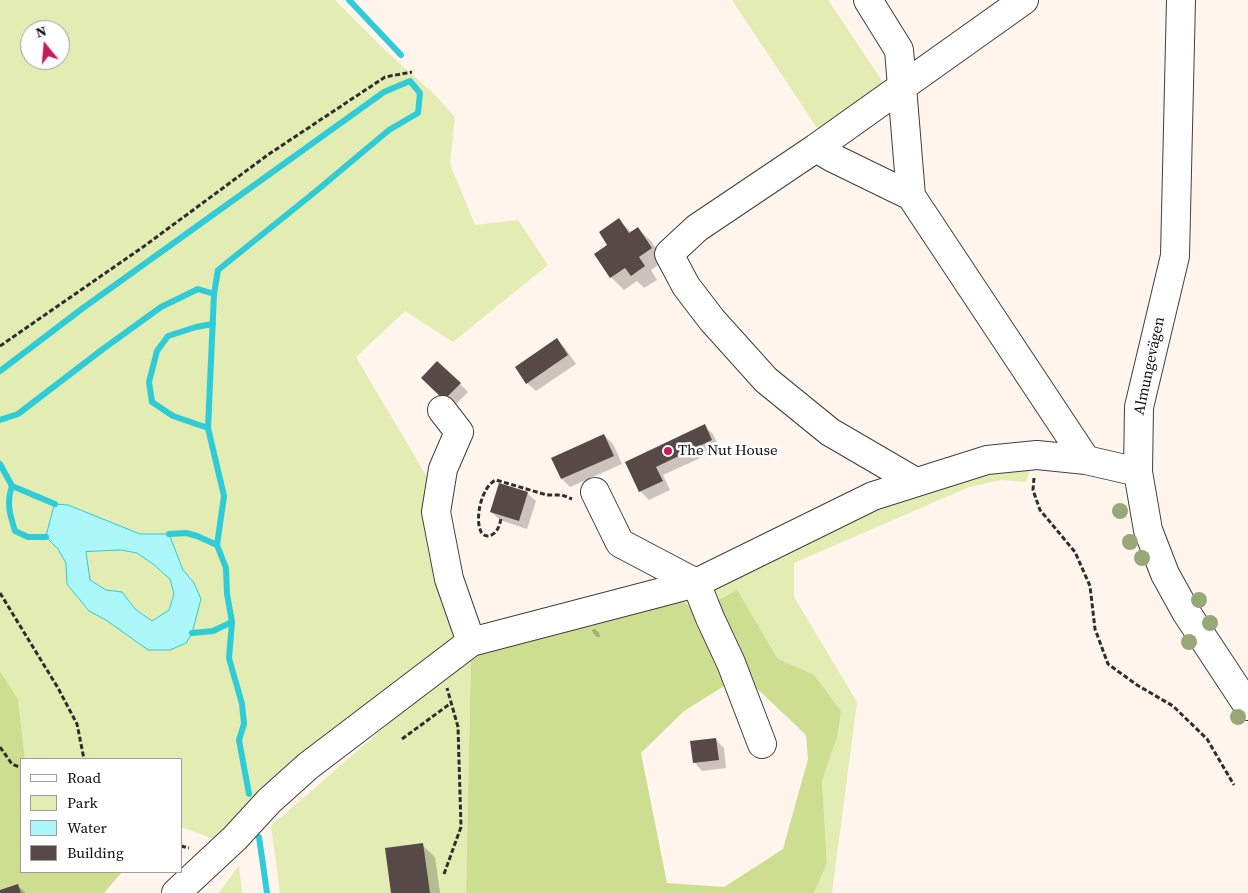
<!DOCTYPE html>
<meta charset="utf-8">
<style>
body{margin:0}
#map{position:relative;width:1248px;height:893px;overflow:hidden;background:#fff5ec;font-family:"Source Serif 4",serif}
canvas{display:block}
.legend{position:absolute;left:20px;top:758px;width:162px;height:115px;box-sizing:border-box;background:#fff;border:1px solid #9e9e9e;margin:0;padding:6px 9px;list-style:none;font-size:15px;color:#0c0c0c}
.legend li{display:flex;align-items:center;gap:10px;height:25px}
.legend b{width:25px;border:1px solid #9e9e9e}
.north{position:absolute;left:20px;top:20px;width:50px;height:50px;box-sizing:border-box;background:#fff;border:1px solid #9e9e9e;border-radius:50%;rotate:343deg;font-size:14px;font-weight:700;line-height:20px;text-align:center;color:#0c0c0c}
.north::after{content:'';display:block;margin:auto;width:18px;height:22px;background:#c51c5c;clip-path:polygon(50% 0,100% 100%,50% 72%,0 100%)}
</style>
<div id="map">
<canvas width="1248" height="893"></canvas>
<ul class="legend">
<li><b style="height:6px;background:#fff"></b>Road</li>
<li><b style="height:14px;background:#e3ecb3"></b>Park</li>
<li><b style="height:14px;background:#acf7fa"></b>Water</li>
<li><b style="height:14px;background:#564948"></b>Building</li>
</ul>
<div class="north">N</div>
</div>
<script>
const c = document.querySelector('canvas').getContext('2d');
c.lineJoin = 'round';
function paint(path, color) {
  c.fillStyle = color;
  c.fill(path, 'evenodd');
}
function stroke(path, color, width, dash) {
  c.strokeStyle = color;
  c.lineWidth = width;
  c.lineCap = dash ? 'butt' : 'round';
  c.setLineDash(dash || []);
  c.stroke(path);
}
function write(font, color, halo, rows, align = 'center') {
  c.font = font + ' "Source Serif 4",serif';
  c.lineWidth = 5;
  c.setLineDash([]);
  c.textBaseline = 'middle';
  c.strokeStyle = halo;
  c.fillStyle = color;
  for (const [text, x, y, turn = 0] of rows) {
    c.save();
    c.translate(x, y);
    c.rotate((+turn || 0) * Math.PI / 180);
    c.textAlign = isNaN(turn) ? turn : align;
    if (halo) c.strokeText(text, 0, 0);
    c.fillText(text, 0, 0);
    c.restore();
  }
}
const green = new Path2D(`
 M0,0H335L386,51L434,94L455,117L450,164L475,225L518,220L548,265L453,342L405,311L356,357L430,482L456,630L452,644L217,840L181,827V759H25L18,699L0,671ZM30,30H60V60H30Z
 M732,0H828L888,90L821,134Z
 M1033,462L1026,482L1001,480L969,487L794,563V597L857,702L832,893H814L827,864L822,781L837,737L813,674L778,659L737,591L713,603V587L829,530L919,490Z
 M471,652L466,893H280L271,826Z
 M239,865L242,893H219Z`);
const forest = new Path2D(`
 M737,590L778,659L813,674L841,711L837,737L822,781L827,864L814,893H466L471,652L680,599L695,610L729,683L684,711L641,753L667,883L724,887L783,849L808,759L806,735L748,680L713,603Z
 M0,671L18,699L25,759H21V872H122L104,893H0Z`);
const water = new Path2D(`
 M55,504L68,505L140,534H169L183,570L194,583L201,599L192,633L186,643L170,650H148L106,620L89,611L67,584L66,563L58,549L46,537ZM121,550L137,553L153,564L170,579L174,594L169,610L152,621L135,609L122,592L106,590L90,580L86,552Z`);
const shadow = new Path2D(`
 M619,220L632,233L638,229L651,241L664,261L651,270L657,280L644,288L637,281L624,290L611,277L609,245Z
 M557,340L565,348L576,364L536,391L527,383Z
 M438,362L468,392L453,407L423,378Z
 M704,426L713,434L720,449L663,475L670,490L649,500L640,491L627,463Z
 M604,435L613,444L622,464L570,487L562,479L553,458Z
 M527,493L536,501L527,529L500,520L491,512Z
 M595,629L599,633L600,637H597L593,633L592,630Z
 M716,740L724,748L726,768L702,771L694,762Z
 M422,845L435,857L440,893H392Z
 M18,886L26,893H0V891Z`);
const stream = new Path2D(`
 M349,0L401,55
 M0,371L83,308L384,92L410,81L420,93L418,113L389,130L315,192L218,270L214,294L208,428L224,496L217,545L226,568L227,594L232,622L229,658L242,704L244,724L239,740L249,794
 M0,420L18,414L103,349L161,307L198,289L214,294
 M208,428L173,416L152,402L149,382L157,351L168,336L196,327L213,324
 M0,464L12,486L55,504
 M12,486C6,502 10,515 15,531L28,537H46
 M169,534L186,533L197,536L217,545
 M192,633L213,631L232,622
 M259,837L267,893`);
const building = new Path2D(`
 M619,218L629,233L638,227L652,248L639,257L645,266L631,276L625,268L610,278L594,254L607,245L599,232Z
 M557,338L568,355L526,384L515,367Z
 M437,361L461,383L444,400L421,378Z
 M705,424L712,440L656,467L663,481L639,492L625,462Z
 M604,434L614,456L561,479L551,458Z
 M499,483L528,492L519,521L490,512Z
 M716,738L719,760L693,763L690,741Z
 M423,843L430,893H391L385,848Z
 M18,884L21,893H0V890Z`);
const path = new Path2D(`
 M0,346L143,247L269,154L385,77L412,72
 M1034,478L1033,490L1040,510L1075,552L1090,586L1095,629L1108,664L1137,685L1173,706L1207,739L1234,785
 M501,519C500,523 499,527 497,530C492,538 482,538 480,529C475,515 483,485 496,480L547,495H562L572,499
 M0,593L58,688L77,724L84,759
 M402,739L451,703
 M0,747L12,764L21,768
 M181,846L189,848
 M444,874L461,827L458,727L447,688`);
const minor = new Path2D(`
 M868,0L899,50L911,196L1086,460
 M1181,0L1175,256L1139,407L1138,472L1148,530L1165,574L1186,612L1248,706
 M816,148L833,158L911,196
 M442,410L459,432L443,469L436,512L449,579L471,642
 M914,481L830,432L766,380L712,320L686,286L669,254L697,228L816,148L1024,0
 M595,492L620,543L696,583L873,496L987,460L1037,455L1086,460L1138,472
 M176,893L235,838L269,801L308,766L471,642L666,591L696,583L710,618L731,663L762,744`);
const trees = [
 [1120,511],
 [1130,542],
 [1142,558],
 [1199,600],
 [1210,623],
 [1189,642],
 [1238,717]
];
const markers = [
 [668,451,5,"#c51c5c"]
];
const streetNames = [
 ["Almungevägen",1150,366,-78]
];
const poiNames = [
 ["The Nut House",678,451]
];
paint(green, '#e3ecb3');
paint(forest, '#cdde91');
paint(water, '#acf7fa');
stroke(water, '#2fcbd6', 1);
paint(shadow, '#0003');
stroke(stream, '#2fcbd6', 6);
paint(building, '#564948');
stroke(minor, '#3f3f3f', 30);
stroke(path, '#2e2e2e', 3, [5, 2.5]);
stroke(minor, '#fff', 28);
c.fillStyle = '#98a778';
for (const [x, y] of trees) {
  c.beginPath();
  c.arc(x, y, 8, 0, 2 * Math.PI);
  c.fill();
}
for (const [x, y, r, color] of markers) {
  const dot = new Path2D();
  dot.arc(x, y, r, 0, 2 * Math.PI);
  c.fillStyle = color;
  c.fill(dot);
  stroke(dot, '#fff', 2);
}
write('15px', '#0c0c0c', '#fff', streetNames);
write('15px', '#0c0c0c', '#fff', poiNames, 'left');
</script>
